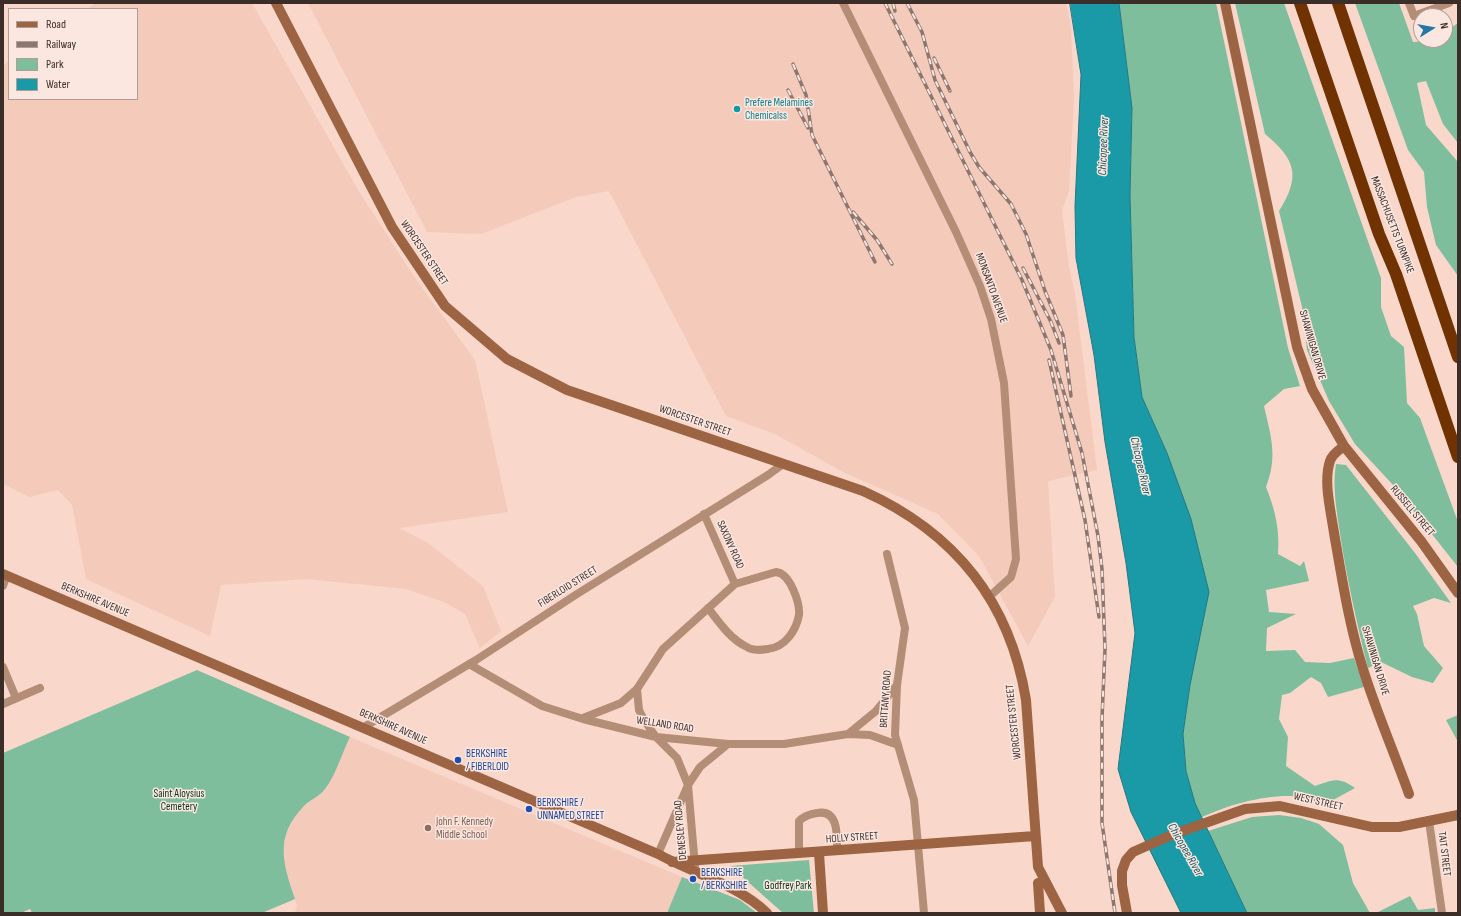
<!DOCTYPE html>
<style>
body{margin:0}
#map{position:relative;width:1461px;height:916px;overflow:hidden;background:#f9d7ca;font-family:"Sofia Sans Condensed",sans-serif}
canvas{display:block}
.frame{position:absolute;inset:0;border:4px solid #3b2e29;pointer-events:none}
.legend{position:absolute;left:8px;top:8px;width:130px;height:92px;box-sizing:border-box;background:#fce7e0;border:1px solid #af9d97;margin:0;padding:5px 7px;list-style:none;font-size:12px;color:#3b2e29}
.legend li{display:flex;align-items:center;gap:8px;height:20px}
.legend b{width:20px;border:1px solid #af9d97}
.north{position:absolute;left:1413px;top:8px;width:40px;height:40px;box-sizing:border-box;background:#fce7e0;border:1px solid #af9d97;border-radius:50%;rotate:79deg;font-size:11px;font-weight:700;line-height:16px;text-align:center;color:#3b2e29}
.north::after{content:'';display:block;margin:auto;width:14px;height:18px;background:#2279a9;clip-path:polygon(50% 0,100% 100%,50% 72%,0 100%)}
</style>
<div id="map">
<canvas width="1461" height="916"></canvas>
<div class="frame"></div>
<ul class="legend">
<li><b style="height:5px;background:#9c6442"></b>Road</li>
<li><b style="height:5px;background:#8c766e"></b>Railway</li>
<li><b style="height:11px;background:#7fbe9c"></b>Park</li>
<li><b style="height:11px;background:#1a99a7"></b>Water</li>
</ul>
<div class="north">N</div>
</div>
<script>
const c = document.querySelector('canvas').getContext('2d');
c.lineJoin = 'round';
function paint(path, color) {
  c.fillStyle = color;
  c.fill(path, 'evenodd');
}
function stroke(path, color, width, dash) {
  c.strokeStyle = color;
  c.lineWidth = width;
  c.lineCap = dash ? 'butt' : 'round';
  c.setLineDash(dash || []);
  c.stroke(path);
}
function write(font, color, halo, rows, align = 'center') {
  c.font = font + ' "Sofia Sans Condensed",sans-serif';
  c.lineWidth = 3;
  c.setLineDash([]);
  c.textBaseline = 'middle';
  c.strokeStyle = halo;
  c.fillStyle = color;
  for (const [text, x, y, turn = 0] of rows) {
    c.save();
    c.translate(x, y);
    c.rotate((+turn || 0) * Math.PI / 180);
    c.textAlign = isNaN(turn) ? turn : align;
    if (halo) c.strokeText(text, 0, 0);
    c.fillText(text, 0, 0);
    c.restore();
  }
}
const built = new Path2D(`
 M96,3H252L358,190L415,278L475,360L508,512L399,528L428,543L483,586L501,631L480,648L465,614L444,602L406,589L307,579L221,585L210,636L86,579L72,505L58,490L29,497L3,484V66L9,60V99H137V9H87Z
 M308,3H1066L1071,27L1074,99L1069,192L1062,210L1069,267L1075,294L1097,470L1048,481L1055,597L1028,646L979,556L938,514L841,471L777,435L726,416L609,191L576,197L481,234L427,232Z
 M350,737L682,877L667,913H295L297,906L285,867L283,850L286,834L292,822L299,811L327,787Z`);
const green = new Path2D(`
 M1119,3H1216L1288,348L1300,386L1284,389L1264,406C1271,437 1278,456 1266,487C1275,509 1280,530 1278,554L1300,566L1304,561L1309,581L1266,590L1269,612L1296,614L1267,628L1266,651L1295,650L1305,662L1330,663L1354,658L1364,687L1328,697L1321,683L1311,677L1290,693L1282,695L1279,719L1288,737L1286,766L1315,786C1333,780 1338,776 1355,788L1326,804C1315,802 1303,797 1292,796C1263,795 1228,805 1202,817L1195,803L1186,771L1183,734L1190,685L1167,453L1142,397L1134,337L1130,195L1132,108Z
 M1235,3H1284L1381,278V307L1391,336L1404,347L1407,403L1420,418L1458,522V567L1393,485L1355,444L1329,401L1307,350L1302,307L1279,211C1301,176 1296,160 1265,134Z
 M1355,3H1399L1413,42L1445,40V32L1458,23V143L1443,124L1426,81L1417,83L1426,125L1458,162V276L1436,245L1427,207L1424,172L1408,150Z
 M1336,464L1346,465L1415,553L1451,603L1434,598L1413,606L1417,614L1424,646L1443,668L1433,683L1412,677L1381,662L1368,668C1357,624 1347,579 1340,534C1337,512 1332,487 1336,464Z
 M197,670L350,737C342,753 336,775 325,789C320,796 310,800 304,806C274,837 283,863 295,899L262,913H32L30,909L21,913H3V753Z
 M1458,715V742L1446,720Z
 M1279,815L1301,818L1319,824L1343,845L1353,883L1370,913H1247L1208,831L1252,817Z
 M809,860L814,913H783L730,866Z
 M682,877L740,900L757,913H667Z
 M1410,896L1418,910L1435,908V913H1376Z`);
const water = new Path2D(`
 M1070,3H1119L1132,108L1130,195L1134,337L1142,397L1167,453L1191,519L1209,592L1190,685L1183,734L1186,771L1195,803L1247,913H1181L1131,812L1118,769L1135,633L1126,563L1105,442L1094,355L1076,258L1075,206L1081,75Z`);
const street = new Path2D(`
 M843,3L956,232L980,286L991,319L1004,383L1016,559L1011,577L989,597
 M1409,3L1414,16L1449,3
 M704,514L735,584
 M887,554L905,628L897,685L895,735L914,800L924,913
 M3,586L7,575
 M469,664L542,706L583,719L656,737L728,744H784L848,734L876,711L897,685
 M3,667L16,698
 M637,689L639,710L644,720L656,737L677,758L688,785L658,854
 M3,704L40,688
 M583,718L621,703L637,689L663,649L735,584L776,572C790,573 800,603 799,615C796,631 785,647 768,649C761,650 753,651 747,647C730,639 719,622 708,608
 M364,727L476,660L577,594L768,475L783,464
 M848,734L870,735L898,745
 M1429,821L1442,913
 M799,854V821C804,816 810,814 817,813C839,809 837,836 837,851
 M695,866L688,785L700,767L728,744`);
const secondary = new Path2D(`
 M276,3L392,227L445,306L507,359L567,390L863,491C954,532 1010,601 1026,700L1038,867L1062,913
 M1225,3L1297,347L1312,389L1344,446C1339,450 1332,454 1330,461C1323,482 1331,511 1334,533C1342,578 1349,625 1363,669C1376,711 1394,752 1409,794
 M1344,446L1421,541L1458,593
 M3,574L658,854C694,874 737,884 767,913
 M819,853L823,913
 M672,862L1035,836
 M1038,883L1040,913
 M1127,913L1122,885V871L1126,860L1133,852L1174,834L1245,809L1280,806L1372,827H1399L1458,815`);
const highway = new Path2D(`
 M1300,3L1379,234L1396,274L1458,457
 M1338,3L1458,357`);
const rail = new Path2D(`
 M885,3L1022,280L1051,350L1082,453L1098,536L1102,569L1105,649L1102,718V823L1115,913
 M893,3L895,11
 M907,3L922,32L935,80L970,152L979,167L1011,204L1026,234L1045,291L1063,335L1071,396
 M934,58L950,91
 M793,64L806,95L812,135L875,262
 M788,90L808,128
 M853,212L877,240L892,264
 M1023,268L1051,322L1059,343
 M1049,360L1085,520L1099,617`);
const markers = [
 [737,109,4,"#0f9aa8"],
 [458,760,4,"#1a4fb4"],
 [529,809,4,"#1a4fb4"],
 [428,828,4,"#8d6e63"],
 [693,879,4,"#1a4fb4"]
];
const cultureNames = [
 ["Prefere Melamines",745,103],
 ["Chemicalss",745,116]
];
const streetNames = [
 ["MASSACHUSETTS TURNPIKE",1392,225,69],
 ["WORCESTER STREET",424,253,56],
 ["MONSANTO AVENUE",991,288,70],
 ["SHAWINIGAN DRIVE",1312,345,74],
 ["WORCESTER STREET",695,421,19],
 ["RUSSELL STREET",1412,511,50],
 ["SAXONY ROAD",730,545,66],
 ["FIBERLOID STREET",568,587,-32],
 ["BERKSHIRE AVENUE",95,600,23],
 ["SHAWINIGAN DRIVE",1375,661,73],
 ["BRITTANY ROAD",886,699,-86],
 ["WORCESTER STREET",1014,722,-96],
 ["WELLAND ROAD",665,725,9],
 ["BERKSHIRE AVENUE",393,727,24],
 ["WEST STREET",1318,802,13],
 ["DENESLEY ROAD",681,830,-95],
 ["HOLLY STREET",852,838,-4],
 ["TAIT STREET",1444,854,83]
];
const transitNames = [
 ["BERKSHIRE",466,754],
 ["/ FIBERLOID",466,767],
 ["BERKSHIRE /",537,803],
 ["UNNAMED STREET",537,816],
 ["BERKSHIRE",701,873],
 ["/ BERKSHIRE",701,886]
];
const parkNames = [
 ["Saint Aloysius",179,794],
 ["Cemetery",179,807],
 ["Godfrey Park",788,886]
];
const educationNames = [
 ["John F. Kennedy",436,822],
 ["Middle School",436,835]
];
const waterNames = [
 ["Chicopee River",1104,146,-88],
 ["Chicopee River",1140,466,77],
 ["Chicopee River",1185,850,60]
];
paint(built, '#f4cabb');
paint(green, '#7fbe9c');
paint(water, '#1a99a7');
stroke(water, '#247981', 1);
stroke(street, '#b48d76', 8);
stroke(secondary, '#9c6442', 10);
stroke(highway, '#6f3200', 12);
stroke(rail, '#8c766e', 3.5);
stroke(rail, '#fce7e0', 2, [6]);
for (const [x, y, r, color] of markers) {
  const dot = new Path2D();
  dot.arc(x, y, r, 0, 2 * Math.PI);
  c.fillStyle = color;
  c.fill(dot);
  stroke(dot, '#fce7e0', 1.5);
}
write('11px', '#0d838f', '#fce7e0', cultureNames, 'left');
write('11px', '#3b2e29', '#fce7e0', streetNames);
write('11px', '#164399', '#fce7e0', transitNames, 'left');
write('11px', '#033420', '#fce7e0', parkNames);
write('11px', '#785e54', '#fce7e0', educationNames, 'left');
write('italic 12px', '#18575f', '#fce7e0', waterNames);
</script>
